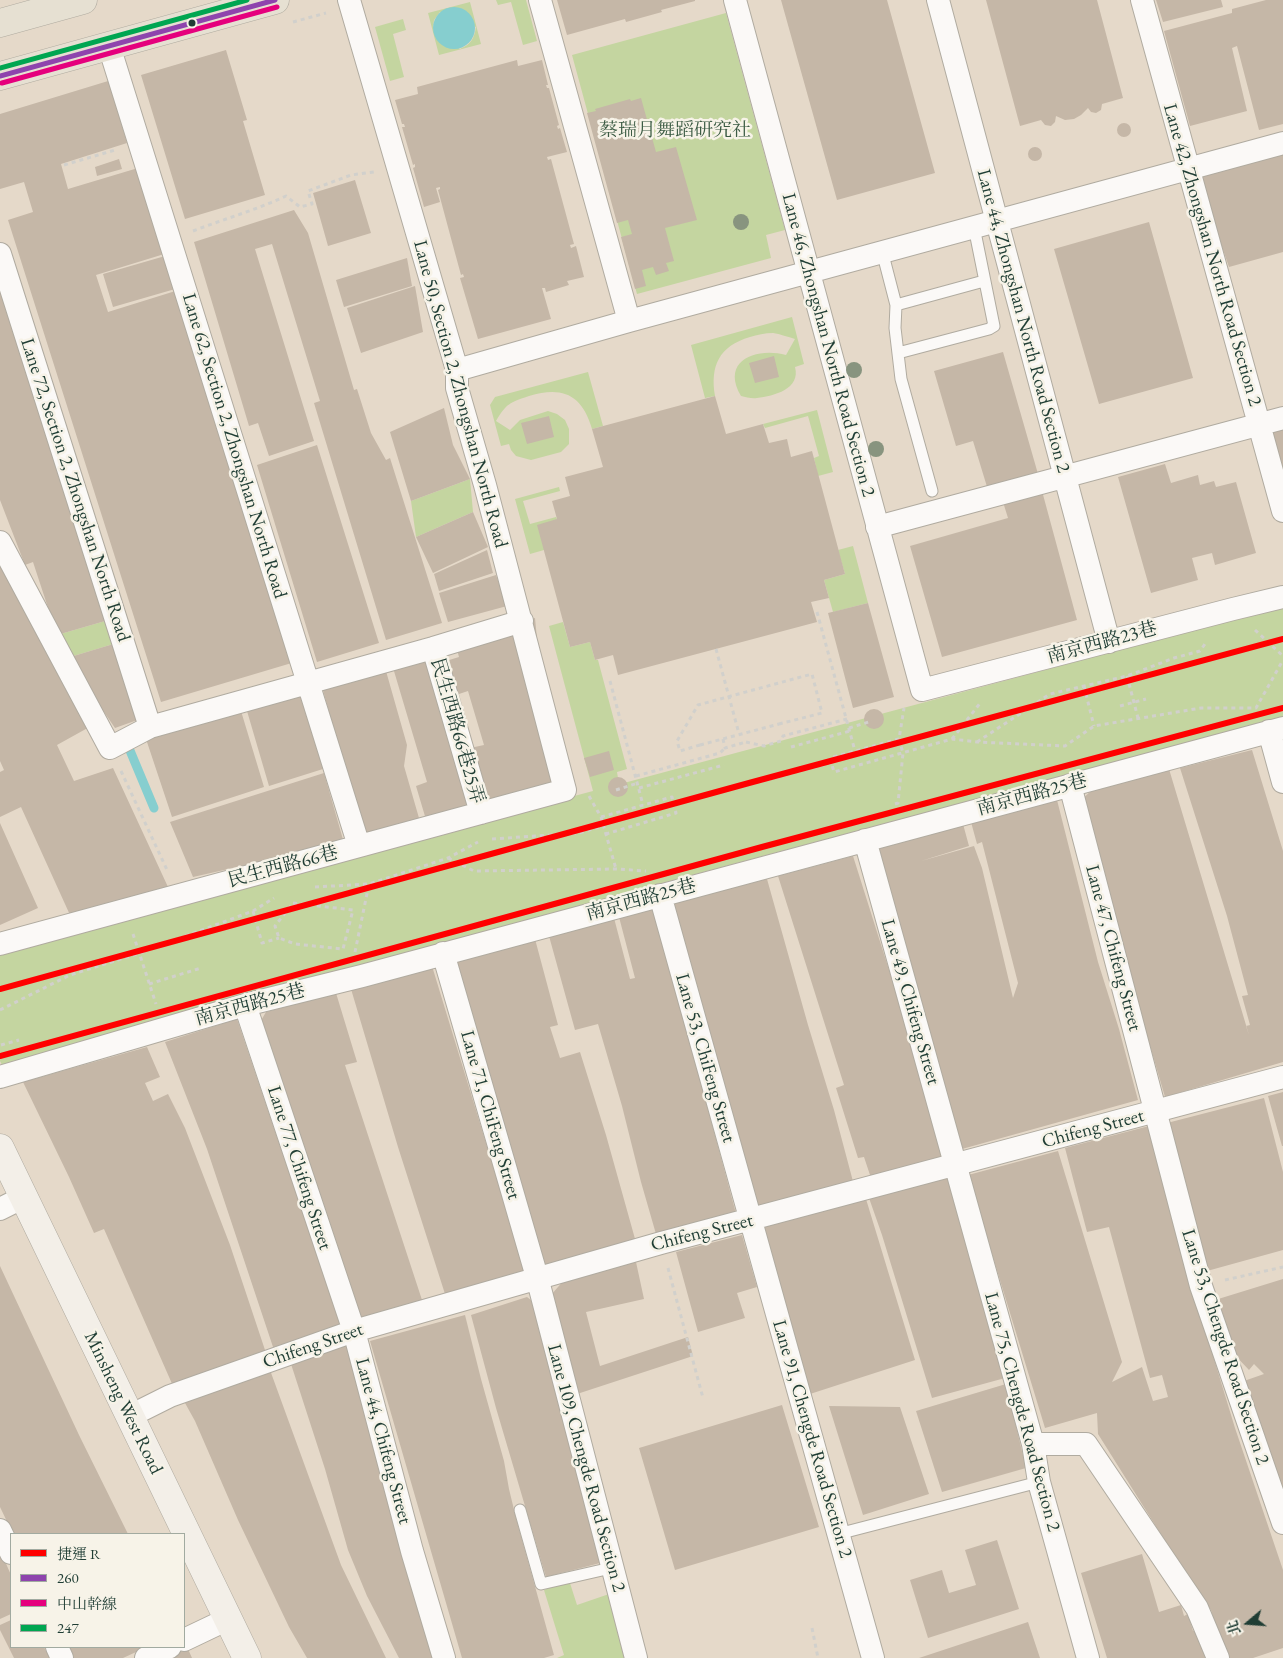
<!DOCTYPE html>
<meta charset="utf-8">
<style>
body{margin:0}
#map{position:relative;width:1283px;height:1658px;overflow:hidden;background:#e5d9c9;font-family:"EB Garamond","Noto Serif TC",serif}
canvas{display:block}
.legend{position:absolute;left:10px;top:1533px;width:175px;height:115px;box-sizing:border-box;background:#f7f3e8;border:1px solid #a1aaa0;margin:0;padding:6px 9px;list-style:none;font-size:15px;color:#1f3d34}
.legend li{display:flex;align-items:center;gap:10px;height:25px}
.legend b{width:25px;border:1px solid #a1aaa0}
.north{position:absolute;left:1223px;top:1598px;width:50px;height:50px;-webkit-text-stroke:4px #f7f3e8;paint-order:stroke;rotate:252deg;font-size:14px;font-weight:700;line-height:20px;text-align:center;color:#1f3d34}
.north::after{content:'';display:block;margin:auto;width:18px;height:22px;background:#1f3d34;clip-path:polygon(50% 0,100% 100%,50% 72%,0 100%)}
</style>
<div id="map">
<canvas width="1283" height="1658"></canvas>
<ul class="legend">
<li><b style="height:6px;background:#f00"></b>捷運 R</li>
<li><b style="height:6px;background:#8e44ad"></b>260</li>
<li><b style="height:6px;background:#e5007d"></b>中山幹線</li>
<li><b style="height:6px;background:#00a651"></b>247</li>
</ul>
<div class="north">北</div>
</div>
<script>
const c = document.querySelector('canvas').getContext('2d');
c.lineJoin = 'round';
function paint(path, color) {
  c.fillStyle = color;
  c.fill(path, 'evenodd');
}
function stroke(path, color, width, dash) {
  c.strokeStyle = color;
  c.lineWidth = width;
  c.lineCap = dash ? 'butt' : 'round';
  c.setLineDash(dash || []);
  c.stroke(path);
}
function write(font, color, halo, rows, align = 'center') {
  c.font = font + ' "EB Garamond","Noto Serif TC",serif';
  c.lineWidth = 5;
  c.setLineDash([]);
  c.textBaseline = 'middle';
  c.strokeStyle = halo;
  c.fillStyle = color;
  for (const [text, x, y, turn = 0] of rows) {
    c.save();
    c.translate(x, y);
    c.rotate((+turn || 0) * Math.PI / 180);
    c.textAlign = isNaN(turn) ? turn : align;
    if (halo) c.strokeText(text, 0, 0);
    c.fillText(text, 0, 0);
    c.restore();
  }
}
const green = new Path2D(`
 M496,0H526L537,41L523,45L511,2L498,5Z
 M470,2L481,44L439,55L428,13ZM440,12L476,27C474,39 471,44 460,49L433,29L434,20Z
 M726,13L785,230L766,235L771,258L637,294L572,55Z
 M403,19L406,30L393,34L404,77L390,81L375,27Z
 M792,317L804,364L795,367C801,389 774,396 757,398C752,399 746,397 741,396C720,360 757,347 786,355L795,339C788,337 780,334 773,333C765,333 757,335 750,337C719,346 710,366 715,396L705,398L691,345Z
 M588,372L603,426L592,429C582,394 562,386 529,396C509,403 507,403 496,421L510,430L520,420L548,411L557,414L565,420L569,429V444L561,452L531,460L516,456L511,450L509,444L501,446L490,405L495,397Z
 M817,410L833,472L818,476L814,458L819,456L808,416L765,428L763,424Z
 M470,479L473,512L416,537L411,501Z
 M559,487L560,491L523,501L530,524L556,517L557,519L544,550L530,554L515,499Z
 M853,546L868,603L833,612L824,580L845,574L838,550Z
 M1283,606V717L621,894L573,914L360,968L212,1003L171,1020L3,1067L0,1061V949L593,791L549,626L563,622L570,647L590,642L595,660H598L627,769L617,772L618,778L610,781L609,787Z
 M112,619L120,642L67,658L57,635Z
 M569,1580L577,1605L612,1593L628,1658H557L564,1655L544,1590Z`);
const water = new Path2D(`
 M433 28a21 21 0 1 1 42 0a21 21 0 1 1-42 0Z`);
const stream = new Path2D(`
 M126,741L154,808`);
const building = new Path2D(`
 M557,0H695V1L661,10L662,12L626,22L625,19L567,35Z
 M781,0H887L935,173L837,200Z
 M986,0H1097L1123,98L1102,104L1101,110L1096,113L1091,112L1088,108L1081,115L1074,119L1065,120L1056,116L1055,122L1051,126L1045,125L1041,120L1020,126Z
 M1156,0H1221L1223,7L1163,22Z
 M1266,0H1283V124L1259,130L1237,46L1232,48L1247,111L1190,126L1164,31L1232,13V9Z
 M226,50L247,120L243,121L265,195L185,219L141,75Z
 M517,60L518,66L542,60L548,85H546L547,88H549L559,125L557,126L558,129L560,128L567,152L547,157L548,160L551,159L574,244L570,245L571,248L576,246L584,277L567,281L569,285L546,292L545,288H542L551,319L478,339L460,278L464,277L463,274L461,275L452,242L438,190L440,189V187L436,188L440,202L424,207L413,168L415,167V164L413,165L402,127H405L404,124H402L395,100L418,94L417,87Z
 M118,78L131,119L121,122L127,143L61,164L68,189L148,165L174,251L96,275L108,312L185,288L295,662L161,702L8,220L33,212L24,182L0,189V114Z
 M641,98L656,152L676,147L697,220L665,228L674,261L666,263L669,271L656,275L653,267L642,270L646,286L635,289L621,237L632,234L628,220L617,223L587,113L596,111L595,109L630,99L631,101Z
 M1117 130a7 7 0 1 1 14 0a7 7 0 1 1-14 0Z
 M1028 154a7 7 0 1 1 14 0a7 7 0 1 1-14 0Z
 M1283,152V252L1229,267L1197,175Z
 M119,159L122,169L97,176L95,167Z
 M355,180L371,233L328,246L313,193Z
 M294,210L308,233L354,390L357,389L371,433L386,460L390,458L442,623L386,640L314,403L320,401L272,244L255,249L314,441L269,456L258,423L249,426L194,242Z
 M1149,222L1193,378L1099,404L1054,249Z
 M172,254L182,287L113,307L103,274Z
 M407,258L412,286L344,307L336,280Z
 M0,260L112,619L57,635L33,562L25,565L0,500Z
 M415,286L423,332L361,353L347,308Z
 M1003,352L1038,474L988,490L973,441L956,446L934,371Z
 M774,356L779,377L755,383L749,363Z
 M715,396L726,434L763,424L769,443L787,439L791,457L812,451L845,574L824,580L829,598L811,602L817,622L618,675L613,655L595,660L590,642L570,647L537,525L557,519L552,501L570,496L565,477L603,467L592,429Z
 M444,408L453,445L470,479L411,501L390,432Z
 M549,416L554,437L527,444L521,423Z
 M1283,419V497L1262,423Z
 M317,445L379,643L317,662L257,465Z
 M1165,464L1171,483L1198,475L1200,485L1214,481L1216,487L1236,482L1256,553L1215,565L1212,553L1192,558L1198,580L1151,593L1118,477Z
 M1042,491L1077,620L942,657L910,546L1008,518L1003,502Z
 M473,512L488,547L433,573L416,537Z
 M487,550L493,573L439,591L434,574Z
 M0,558L93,725L57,745L74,781L113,768L168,887L70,915L21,807L0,817V772L4,770L0,761Z
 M496,575L507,606L448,622L439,593Z
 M868,603L894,697L853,708L828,613Z
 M535,618L541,681L551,764V791L487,807L470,748L484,745L468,691L456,695L446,661L459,657L455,642Z
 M120,642L143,718L115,728L67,658Z
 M429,650L473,811L427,823L416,786L427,782L391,661Z
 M384,664L407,745L404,766L421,825L377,835L362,831L321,683Z
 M301,694L323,769L269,786L247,711Z
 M864 719a10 10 0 1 1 20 0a10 10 0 1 1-20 0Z
 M241,711L264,787L172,817L146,739Z
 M1252,750L1283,851V1062L1165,1097L1079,802L1092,790L1169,769L1249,1035L1246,1026L1250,1025L1242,996L1248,995L1227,916L1180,768Z
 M609,751L614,770L590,777L584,758Z
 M324,773L344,843L193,877L170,822Z
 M608 787a10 10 0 1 1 20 0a10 10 0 1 1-20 0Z
 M1057,800L1098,962L1119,1029L1138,1100L962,1149L878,849L963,824L969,846L921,861L974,846L982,868L1013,998L1018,983L982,842L977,844L971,822Z
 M0,823L38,908L0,925Z
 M853,856L950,1163L873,1184L864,1157L858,1158L836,1088L844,1085L778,876Z
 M767,879L808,1025L834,1110L855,1189L752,1217L666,905Z
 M654,908L738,1221L658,1241L641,1182L622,1106L598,1024L575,1030L549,936L614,918L630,979L635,978L619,917Z
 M535,939L558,1025L550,1027L560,1058L580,1052L606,1135L637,1246L539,1267L447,964Z
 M432,966L525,1271L445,1294L398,1147L351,989Z
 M336,993L357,1062L345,1065L422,1300L356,1319L256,1029L266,1012Z
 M237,1019L341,1326L274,1350L207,1149L165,1042Z
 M147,1047L160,1077L145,1083L153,1101L168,1094L185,1128L230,1245L266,1353L173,1386L104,1229L94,1233L69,1177L23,1082Z
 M1283,1092V1146H1282L1268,1096Z
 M1264,1098L1283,1172V1250L1207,1271L1167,1123Z
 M1149,1126L1214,1359L1235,1428L1283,1570V1648L1253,1658H1225L1211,1610L1179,1563L1098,1434L1097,1413L1045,1428L968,1175L1058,1151L1122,1362L1112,1382L1142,1367L1153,1401L1168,1397L1162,1375L1150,1378L1109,1227L1087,1232L1065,1148Z
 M950,1176L1005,1378L932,1398L882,1235L869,1198Z
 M866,1199L915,1360L810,1394L763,1227Z
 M742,1235L757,1287L737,1293L745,1318L698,1332L676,1252Z
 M636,1262L644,1299L586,1312L600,1366L688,1337L693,1356L577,1394L551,1295L565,1279Z
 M0,1266L79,1435L128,1534H13L0,1507Z
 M1283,1279V1499L1244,1381L1264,1374L1254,1364L1249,1370L1231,1351L1215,1300Z
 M527,1297L535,1303L604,1562L546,1577L496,1408L471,1315Z
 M465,1315L481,1379L504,1461L509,1489L516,1518L554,1655L544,1658H462L370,1341Z
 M346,1345L355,1374L435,1658H399L367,1596L348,1550L325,1469L291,1364Z
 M270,1370L341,1565L386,1658H307L289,1627L238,1520L195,1421L185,1403Z
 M1006,1384L1026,1468L942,1492L916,1411Z
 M782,1405L819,1527L675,1570L639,1448Z
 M829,1406L900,1407L929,1494L863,1515Z
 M997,1540L1019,1609L928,1638L910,1580L942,1570L949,1593L976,1585L965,1550Z
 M0,1550L11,1575V1614L0,1619Z
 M1142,1554L1159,1612L1181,1605L1184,1616L1188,1614L1193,1631L1198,1629L1206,1658H1107L1081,1573Z
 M11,1620V1647H44L50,1658H14L0,1630V1625Z
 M1028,1622L1040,1658H919Z
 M67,1647H147L123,1658H73Z
 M188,1649L192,1658H167Z`);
const path = new Path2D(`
 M293,22L326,13
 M64,165L115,150
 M193,231C224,219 256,210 286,196L300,207L312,204L308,191L351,175L374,172
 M817,612L855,751
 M1255,630L1283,656
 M716,649L738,730
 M1127,676L1138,718
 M610,681L643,805
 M1084,686L1094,726
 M1120,706L1146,699
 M849,728L872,721
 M899,739L830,758L834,772L952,739L977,742L1065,746L1094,726L1201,708H1256L1283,660
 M952,739L981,702
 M746,742L764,746L781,741L783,736L847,719
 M977,742L1050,694L1127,676L1174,658L1200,651L1205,644
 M700,745L680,751L677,741L698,705L812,674L822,713L779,724
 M791,747L850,731
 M121,771L168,872
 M636,776L720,753L725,748
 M639,788L724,765
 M616,790L638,783
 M589,796L601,817L616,869
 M674,804L831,763
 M895,804L898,803L903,753L899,739L904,708
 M601,817L672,797L676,813L606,834
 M492,839L579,833L603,826
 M448,858L474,871L616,869L646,871
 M315,887L369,884L448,858L478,842
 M293,903L353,910L343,949L295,944L279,938L275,926Z
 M253,911L262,943L279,938
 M133,934L156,1004
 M355,952L369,884
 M149,984L201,968
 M0,1010L70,975L140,953L253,911L274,898
 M1,1045L19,1040
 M668,1268L703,1398
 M1225,1280L1283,1267
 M812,1628L818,1658`);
const lane = new Path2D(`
 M882,251L896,305L895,328L901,379L932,491
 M896,305L984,281
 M898,353L989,329L994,326L974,227
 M520,1510L541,1584L611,1568
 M838,1534L1039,1482`);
const street = new Path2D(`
 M540,0L629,321
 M735,0L922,690L1233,609L1283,597
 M938,0L1109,642
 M1142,0L1283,511
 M109,46L359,846
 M0,254L150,727
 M457,370L629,321L1283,143
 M877,527L1283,418
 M0,542L110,748L150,727L433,648L522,621
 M433,648L481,813
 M1269,731L1283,782
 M1070,785L1201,1286L1283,1523
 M865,840L1033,1444L1039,1482L1088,1658
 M660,895L873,1658
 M0,944L565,790L485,485L457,388V370L349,0
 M443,953L537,1277L636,1658
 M245,1005L354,1331L412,1551L444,1658
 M0,1077L245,1005L362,976L1283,728
 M0,1209L24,1197
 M130,1416L170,1396L354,1331L661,1243L1283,1077
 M1033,1444H1086L1197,1608L1218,1658
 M0,1530L11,1553
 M184,1640L228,1619
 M57,1647L62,1658
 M146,1658L170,1647`);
const secondary = new Path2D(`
 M0,1148L247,1658`);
const primary = new Path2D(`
 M0,23L83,0
 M0,76L275,0`);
const pathBridge = new Path2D(`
 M723,739L725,748L746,742
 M700,745L779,724`);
const bus1 = new Path2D(`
 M0,76L275,0`);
const bus2 = new Path2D(`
 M2,83L277,7`);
const bus3 = new Path2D(`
 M0,68L247,0`);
const metro1 = new Path2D(`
 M0,989L749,783L1283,639
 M0,1056L762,847L1283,708`);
const trees = [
 [741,222],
 [854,370],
 [876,449]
];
const markers = [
 [192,23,4.5,"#1f3d34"]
];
const parkNames = [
 ["蔡瑞月舞蹈研究社",675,131]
];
const streetNames = [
 ["Lane 42, Zhongshan North Road Section 2",1212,255,74],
 ["Lane 44, Zhongshan North Road Section 2",1023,321,75],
 ["Lane 46, Zhongshan North Road Section 2",828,345,75],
 ["Lane 50, Section 2, Zhongshan North Road",460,394,75],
 ["Lane 62, Section 2, Zhongshan North Road",234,446,73],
 ["Lane 72, Section 2, Zhongshan North Road",75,490,72],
 ["南京西路23巷",1102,643,-15],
 ["民生西路66巷25弄",457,731,74],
 ["南京西路25巷",1032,795,-15],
 ["民生西路66巷",283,867,-15],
 ["南京西路25巷",641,900,-15],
 ["Lane 47, Chifeng Street",1113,948,75],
 ["Lane 49, Chifeng Street",910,1002,74],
 ["南京西路25巷",250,1005,-15],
 ["Lane 53, ChiFeng Street",705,1058,74],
 ["Lane 71, ChiFeng Street",490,1115,74],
 ["Chifeng Street",1093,1129,-15],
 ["Lane 77, Chifeng Street",299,1168,72],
 ["Chifeng Street",702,1233,-14],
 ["Chifeng Street",313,1346,-19],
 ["Lane 53, Chengde Road Section 2",1225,1347,72],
 ["Minsheng West Road",123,1403,64],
 ["Lane 75, Chengde Road Section 2",1022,1412,75],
 ["Lane 91, Chengde Road Section 2",812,1439,74],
 ["Lane 44, Chifeng Street",383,1441,75],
 ["Lane 109, Chengde Road Section 2",586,1468,75]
];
paint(green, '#c4d5a0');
paint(water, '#86cecf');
stroke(stream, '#86cecf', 9);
paint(building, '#c5b7a7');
stroke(lane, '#b0aba0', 13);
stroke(street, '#b0aba0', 24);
stroke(secondary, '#b0aba0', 29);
stroke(primary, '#b0aba0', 29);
stroke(path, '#d1d0cc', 3, [4, 4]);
stroke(lane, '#fbf9f7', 11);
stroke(street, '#fbf9f7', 22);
stroke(secondary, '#f3efe8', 28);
stroke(primary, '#e6e0d2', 28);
stroke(pathBridge, '#d1d0cc', 3, [4, 4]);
stroke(bus1, '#8e44ad', 5);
stroke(bus2, '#e5007d', 5);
stroke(bus3, '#00a651', 5);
stroke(metro1, '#f00', 6);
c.fillStyle = '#88947f';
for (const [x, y] of trees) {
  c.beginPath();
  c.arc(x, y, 8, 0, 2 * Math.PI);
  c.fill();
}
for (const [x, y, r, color] of markers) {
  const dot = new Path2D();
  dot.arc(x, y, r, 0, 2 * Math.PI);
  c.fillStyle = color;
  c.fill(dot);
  stroke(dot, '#f7f3e8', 2);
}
write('19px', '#3b5b43', '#f7f3e8', parkNames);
write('19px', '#1f3d34', '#f7f3e8', streetNames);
</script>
